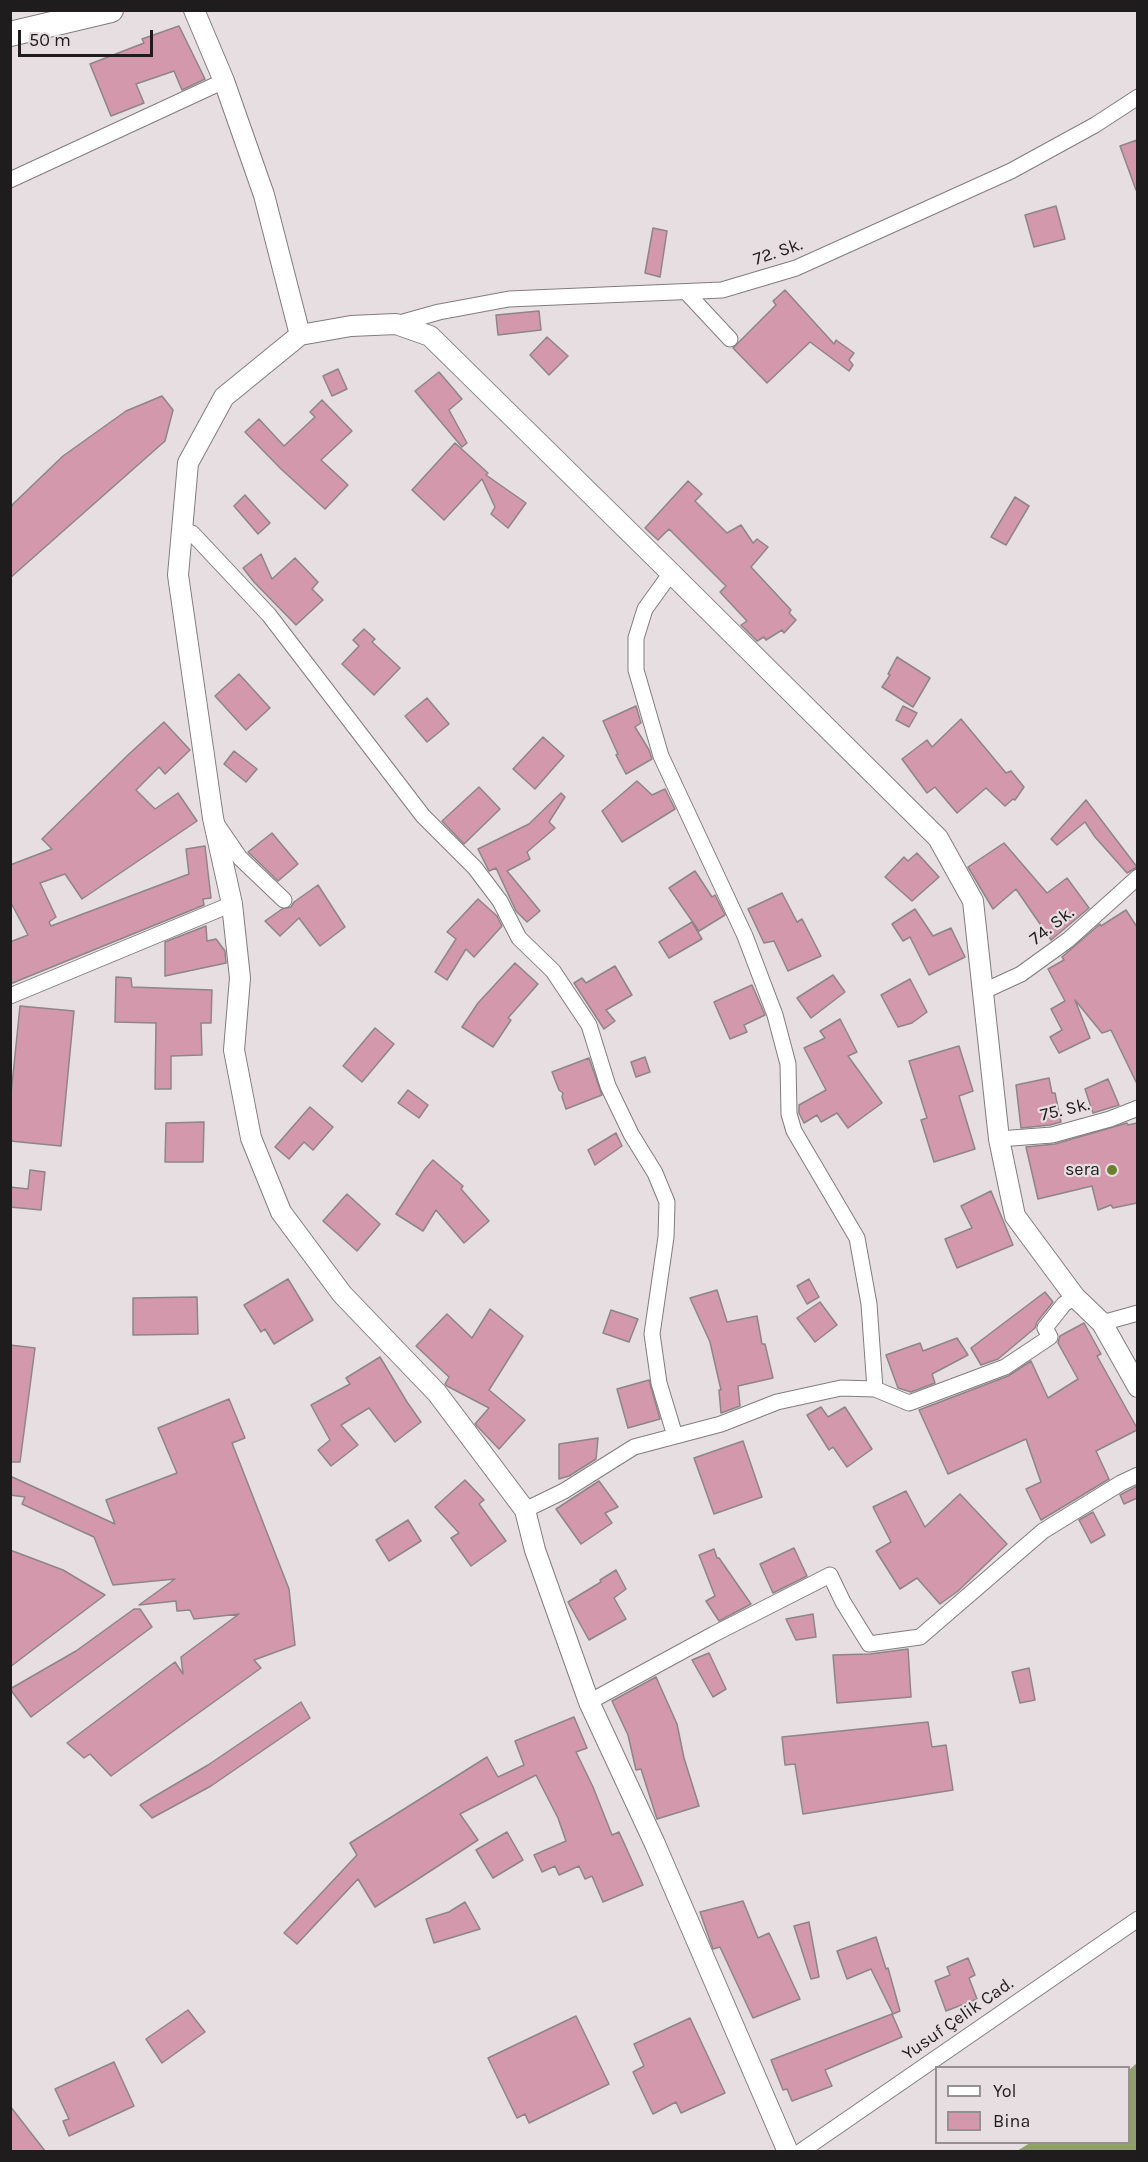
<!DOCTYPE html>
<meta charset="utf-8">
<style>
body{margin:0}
#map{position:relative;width:1148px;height:2162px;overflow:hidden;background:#e7dee1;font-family:Karla,sans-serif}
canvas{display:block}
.frame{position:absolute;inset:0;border:12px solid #1f1c1d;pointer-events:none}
.legend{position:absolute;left:935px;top:2066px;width:195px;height:78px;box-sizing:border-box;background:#e7dee1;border:2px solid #979093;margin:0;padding:8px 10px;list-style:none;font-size:18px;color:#1f1c1d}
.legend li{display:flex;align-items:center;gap:12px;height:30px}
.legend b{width:30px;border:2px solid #979093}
.scale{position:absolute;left:18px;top:30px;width:135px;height:27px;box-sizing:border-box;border:3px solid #1f1c1d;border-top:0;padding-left:8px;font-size:18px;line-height:21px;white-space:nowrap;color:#1f1c1d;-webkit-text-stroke:4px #e7dee1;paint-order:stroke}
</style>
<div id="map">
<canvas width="1148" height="2162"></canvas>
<div class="frame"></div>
<ul class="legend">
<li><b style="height:8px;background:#fff"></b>Yol</li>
<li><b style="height:16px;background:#d498ad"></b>Bina</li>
</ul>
<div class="scale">50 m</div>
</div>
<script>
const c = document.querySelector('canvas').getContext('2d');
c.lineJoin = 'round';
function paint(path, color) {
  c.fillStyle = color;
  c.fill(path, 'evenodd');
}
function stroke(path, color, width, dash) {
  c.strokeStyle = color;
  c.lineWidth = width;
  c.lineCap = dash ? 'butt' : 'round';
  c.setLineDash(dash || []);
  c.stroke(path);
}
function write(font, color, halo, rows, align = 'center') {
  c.font = font + ' Karla,sans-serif';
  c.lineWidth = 4.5;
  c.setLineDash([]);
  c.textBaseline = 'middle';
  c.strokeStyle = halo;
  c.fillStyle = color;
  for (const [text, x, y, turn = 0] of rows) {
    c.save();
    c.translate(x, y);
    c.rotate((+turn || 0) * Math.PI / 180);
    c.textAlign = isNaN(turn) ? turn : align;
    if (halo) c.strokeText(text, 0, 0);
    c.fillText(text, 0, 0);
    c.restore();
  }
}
const water = new Path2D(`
 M1137,2063V2151H1017L1030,2143L1128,2142L1129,2070Z`);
const building = new Path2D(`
 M179,26L205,79L182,90L174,71L136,84L144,103L111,116L90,64L144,43L142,39Z
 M1137,140V189L1136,190L1120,146Z
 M1056,206L1065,239L1034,247L1025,215Z
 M653,228L667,231L660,277L645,273Z
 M785,290L834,344L836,340L854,353L849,360L853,365L849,371L810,342L767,383L733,348L776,305L773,301Z
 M539,311L541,330L498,335L496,315Z
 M547,337L568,356L549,375L530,355Z
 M338,369L347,389L332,396L323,376Z
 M439,372L462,399L449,410L467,443L462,447L415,391Z
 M162,396L173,410L165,441L10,578V510L13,504L63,456L126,411Z
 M322,400L352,431L321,460L348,485L325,509L281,469L245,432L259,419L284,446L315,417L310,412Z
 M455,443L488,473L486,475L526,503L508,528L491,514L495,507L482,479L444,520L412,490Z
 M688,481L702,494L695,501L727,533L741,525L753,543L757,539L768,547L751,567L791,610L789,613L796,620L784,633L782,630L766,640L764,637L757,641L741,625L747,621L720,592L726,586L669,529L658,540L645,528Z
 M245,495L270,523L258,534L234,506Z
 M1015,497L1029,506L1006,545L991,537Z
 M261,554L272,579L295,558L318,582L312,589L323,600L296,625L254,582L243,568Z
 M364,629L375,639L372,642L400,668L374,695L342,664L359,646L353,640Z
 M897,657L930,678L913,707L882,687L890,675L888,674Z
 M239,674L270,708L246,730L215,696Z
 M427,698L449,724L427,742L405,716Z
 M636,706L641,723L635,727L649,750L652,759L626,774L616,755L618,754L603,721Z
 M903,706L917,713L909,727L896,720Z
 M961,719L1006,773L1011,771L1024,787L1015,800L1013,799L1005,806L986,788L957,813L935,787L927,793L902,759L927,740L932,747Z
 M164,722L190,750L165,774L159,767L136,790L155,809L178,793L197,821L82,899L65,874L40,883L56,917L49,922L51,926L189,874L186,849L205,846L211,898L203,899L204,905L10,984V942L28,935L10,901V865L52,849L42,839L129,754Z
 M543,737L564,756L535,789L513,769Z
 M234,751L257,769L246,782L224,764Z
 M637,781L652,795L665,789L675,809L622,842L602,811Z
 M479,787L500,809L464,844L442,821Z
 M561,793L565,797L549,822L555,828L527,852L530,859L507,871L540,911L527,922L516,911L496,868L489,871L478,849L529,824Z
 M1086,800L1137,867L1127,873L1095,837L1085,822L1057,845L1051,839Z
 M272,833L298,864L278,881L248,852Z
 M1004,843L1047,893L1067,878L1089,908L1051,940L1016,889L993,909L968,867Z
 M917,853L939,877L912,901L885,877L904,857L908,861Z
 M695,871L712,897L715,895L725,915L699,931L669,888Z
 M318,885L345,927L320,946L299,918L280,936L265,921L282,909L291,907L294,902Z
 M782,893L797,922L802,919L821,956L788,971L774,941L764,943L748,909Z
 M478,899L497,916L502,926L474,957L466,949L447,980L435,972L456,939L447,932Z
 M915,909L933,936L951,928L965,957L929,975L910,937L903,941L892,924Z
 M1126,910L1137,927V1084L1111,1030L1102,1033L1075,1000L1090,1038L1059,1053L1050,1037L1062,1030L1051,1009L1065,1001L1048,969L1064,960L1062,957L1100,924L1101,926Z
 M692,922L702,939L669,958L659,942Z
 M206,926L207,941L216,939L225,951L226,963L165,976V942Z
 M515,963L538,984L508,1018L511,1020L493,1047L462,1027L478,1003Z
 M615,966L632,995L606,1010L615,1021L604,1029L574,983L582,978L586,983Z
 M833,975L845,992L811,1018L797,998Z
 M116,977L131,978L132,987L212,990L211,1023H201L202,1055L171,1056V1089H155L156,1023L115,1022Z
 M910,979L927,1012L912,1023L898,1027L881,995Z
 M752,985L765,1015L744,1025L747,1032L730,1039L714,1002Z
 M20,1006L74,1011L61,1146L10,1141V1104Z
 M840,1019L857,1052L848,1056L882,1103L848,1128L837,1113L821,1122L817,1115L804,1123L799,1113V1105L826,1090L804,1048L825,1038L820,1031Z
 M375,1028L394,1044L362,1082L343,1066Z
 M959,1046L973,1091L959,1096L975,1149L934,1162L921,1120L927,1118L909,1061Z
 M645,1057L650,1072L636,1077L631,1062Z
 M589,1058L602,1095L566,1109L562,1097L563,1093L559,1090L552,1072Z
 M1049,1078L1052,1093H1055L1061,1122L1050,1125L1021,1128L1016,1085Z
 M1108,1079L1119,1105L1093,1113L1085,1089Z
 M408,1090L428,1105L419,1118L398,1103Z
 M310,1107L333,1127L313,1150L304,1142L289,1159L275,1147Z
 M204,1122L203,1162H165L166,1123Z
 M1127,1123L1128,1125L1137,1123V1203L1113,1208L1111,1205L1098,1210L1092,1186L1038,1199L1026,1147L1055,1144Z
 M616,1133L622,1146L595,1165L588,1150Z
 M433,1160L463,1186L461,1189L489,1221L464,1243L436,1210L423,1231L396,1214L425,1169Z
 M30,1170L45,1172L41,1210L10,1207V1187L28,1189Z
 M991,1191L1013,1245L957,1268L945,1239L972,1228L961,1206Z
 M347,1194L380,1224L357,1251L323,1221Z
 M288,1279L313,1320L274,1344L265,1329L261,1332L244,1305Z
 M809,1279L819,1297L807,1304L797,1286Z
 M717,1290L727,1322L757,1316L762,1344H765L773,1378L738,1386L740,1406L721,1413L719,1390H721L710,1342L690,1298Z
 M1045,1292L1053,1302L1037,1322L1035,1328L998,1359L981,1365L971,1348Z
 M197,1297L198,1334L133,1335V1298Z
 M820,1302L837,1325L815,1342L797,1318Z
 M490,1309L523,1336L489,1390L525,1420L499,1449L475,1424L489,1408L447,1386L445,1384L449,1377L416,1346L447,1314L472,1338Z
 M611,1310L638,1319L629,1342L603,1333Z
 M1084,1323L1101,1354L1097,1356L1137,1428V1430L1096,1451L1109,1479L1041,1520L1026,1489L1041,1482L1026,1439L948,1474L919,1410L1008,1376L1031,1361L1048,1398L1078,1379L1058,1343L1060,1336Z
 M957,1338L968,1355L932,1374L935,1383L911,1392L898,1388L886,1355L920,1343L923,1351Z
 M10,1345L35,1348L20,1462H10Z
 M380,1357L407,1402L421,1422L395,1442L369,1408L341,1425L358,1445L331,1466L318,1450L330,1440L311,1405L350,1384L346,1378Z
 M649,1380L660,1419L628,1428L617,1389Z
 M229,1399L245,1438L232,1443L289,1589L295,1645L254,1660L261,1668L111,1776L90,1754L84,1758L67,1743L175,1662L183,1674L181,1657L239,1614L194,1619L190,1610L177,1611L176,1601L139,1605L175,1579L113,1585L94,1537L22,1504L25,1497L10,1495V1476L115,1524L106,1500L177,1473L158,1428Z
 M821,1407L828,1417L845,1407L872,1449L847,1467L833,1447L829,1450L807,1415Z
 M598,1438L596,1459L569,1476L559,1479V1444Z
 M743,1441L762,1497L714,1514L694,1458Z
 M465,1480L484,1500L479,1504L506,1541L471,1566L451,1538L459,1533L435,1507Z
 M599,1481L618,1507L605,1513L612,1523L581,1544L556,1509Z
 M1137,1486V1498L1124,1504L1120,1495Z
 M906,1491L925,1527L960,1494L1007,1544L958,1591L940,1604L917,1578L900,1589L876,1551L891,1542L873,1507Z
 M1093,1512L1105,1535L1091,1543L1079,1520Z
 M408,1520L421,1541L389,1561L376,1540Z
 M794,1548L807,1576L773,1593L760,1564Z
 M714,1549L717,1558H719L751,1604L719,1621L706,1601L715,1596L699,1555Z
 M10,1550L63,1570L105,1595L10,1667Z
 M616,1570L626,1589L614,1598L626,1619L589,1640L568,1602L601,1582L600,1580Z
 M134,1609H140L152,1627L31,1717L10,1689L76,1651Z
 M813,1614L816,1637L796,1640L786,1619Z
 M908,1649L911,1697L837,1703L833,1655L870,1654Z
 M709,1653L726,1689L713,1697L692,1660Z
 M1029,1668L1035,1700L1020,1703L1012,1672Z
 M656,1677L677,1724L684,1758L699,1806L657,1819L641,1769L636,1770L628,1735L612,1701Z
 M301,1702L310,1718L211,1786L152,1818L140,1805L208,1765Z
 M574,1717L587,1748L576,1752L593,1787L612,1835L619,1832L643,1885L603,1902L592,1876L585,1879L579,1866L559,1875L555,1866L542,1872L534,1855L566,1841L558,1818L536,1775L460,1814L478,1840L375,1907L358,1879L297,1944L284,1933L357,1855L350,1843L487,1757L498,1777L524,1765L515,1741Z
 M928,1722L932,1747L946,1745L953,1790L803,1814L795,1764L785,1765L782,1737Z
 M507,1832L523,1860L493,1878L476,1850Z
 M743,1901L758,1938L769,1933L800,1999L753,2018L720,1947L713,1949L700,1912Z
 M465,1902L480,1929L434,1943L426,1919L449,1912Z
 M809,1922L819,1977L811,1979L794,1926Z
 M876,1937L886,1969L888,1968L900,2011L893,2014L871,1969L847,1979L837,1951Z
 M968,1958L975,1975L969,1978L977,1999L946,2011L935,1981L950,1975L947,1967Z
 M188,2010L205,2032L162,2063L146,2039Z
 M892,2014L902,2037L825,2070L832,2086L792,2101L787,2089L783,2090L771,2060Z
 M576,2016L609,2084L529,2123L525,2114L517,2118L488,2058Z
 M690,2018L725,2093L681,2113L676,2102L653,2114L633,2072L644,2066L634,2044Z
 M114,2062L134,2106L69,2136L63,2121L69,2119L55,2089Z
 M10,2106L45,2151H10Z`);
const minor = new Path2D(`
 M10,180L224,81
 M687,293L730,339
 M396,324L439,312L509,299L722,290L796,268L1011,171L1095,125L1138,97
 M183,530L192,533L269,615L423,816L475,868L500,901L519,938L553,971L589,1025L608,1086L631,1134L655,1173L667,1202L666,1237L652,1334L659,1383L675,1436
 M671,573L645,609L636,638V670L661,756L745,936L775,1015L788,1064L789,1114L794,1131L857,1238L869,1304L875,1389
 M216,823L240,858L284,900
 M982,992L1021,974L1068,940L1138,877
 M10,996L232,904
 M999,1139L1052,1135L1110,1119L1138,1108
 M1102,1323L1138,1313
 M525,1510L564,1491L634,1447L721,1424L777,1402L841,1388L875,1389L909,1403L1005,1367L1050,1337L1045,1328L1064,1304L1075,1297
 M589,1702L714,1634L830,1575L843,1602L869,1644L920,1637L1043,1531L1121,1483L1138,1475
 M800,2152L1138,1919`);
const tertiary = new Path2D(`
 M194,10L224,81L264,195L300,335
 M788,2152L655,1844L589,1702L535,1550L525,1510L437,1393L342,1294L281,1212L251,1138L234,1050L240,978L232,904L213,818L178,575L188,463L224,397L300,335L351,326L396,324L430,336L671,573L938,838L973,901L999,1139L1015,1216L1075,1297L1102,1323L1138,1387`);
const primary = new Path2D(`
 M10,34L111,10`);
const markers = [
 [1112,1170,6,"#698031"]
];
const streetNames = [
 ["72. Sk.",778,252,-19],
 ["74. Sk.",1052,926,-38],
 ["75. Sk.",1065,1110,-13],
 ["Yusuf Çelik Cad.",958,2019,-35]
];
const poiNames = [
 ["sera",1100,1170]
];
paint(water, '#8fa06b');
paint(building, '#d498ad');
stroke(building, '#8d8588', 1.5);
stroke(minor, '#837c7e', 17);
stroke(tertiary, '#837c7e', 22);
stroke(primary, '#837c7e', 26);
stroke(minor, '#fff', 15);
stroke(tertiary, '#fff', 20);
stroke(primary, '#fff', 24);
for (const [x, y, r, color] of markers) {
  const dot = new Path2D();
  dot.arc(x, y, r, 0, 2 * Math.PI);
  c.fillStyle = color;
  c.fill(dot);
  stroke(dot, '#e7dee1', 2);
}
write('18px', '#1f1c1d', '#e7dee1', streetNames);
write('18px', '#1f1c1d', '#e7dee1', poiNames, 'right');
</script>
